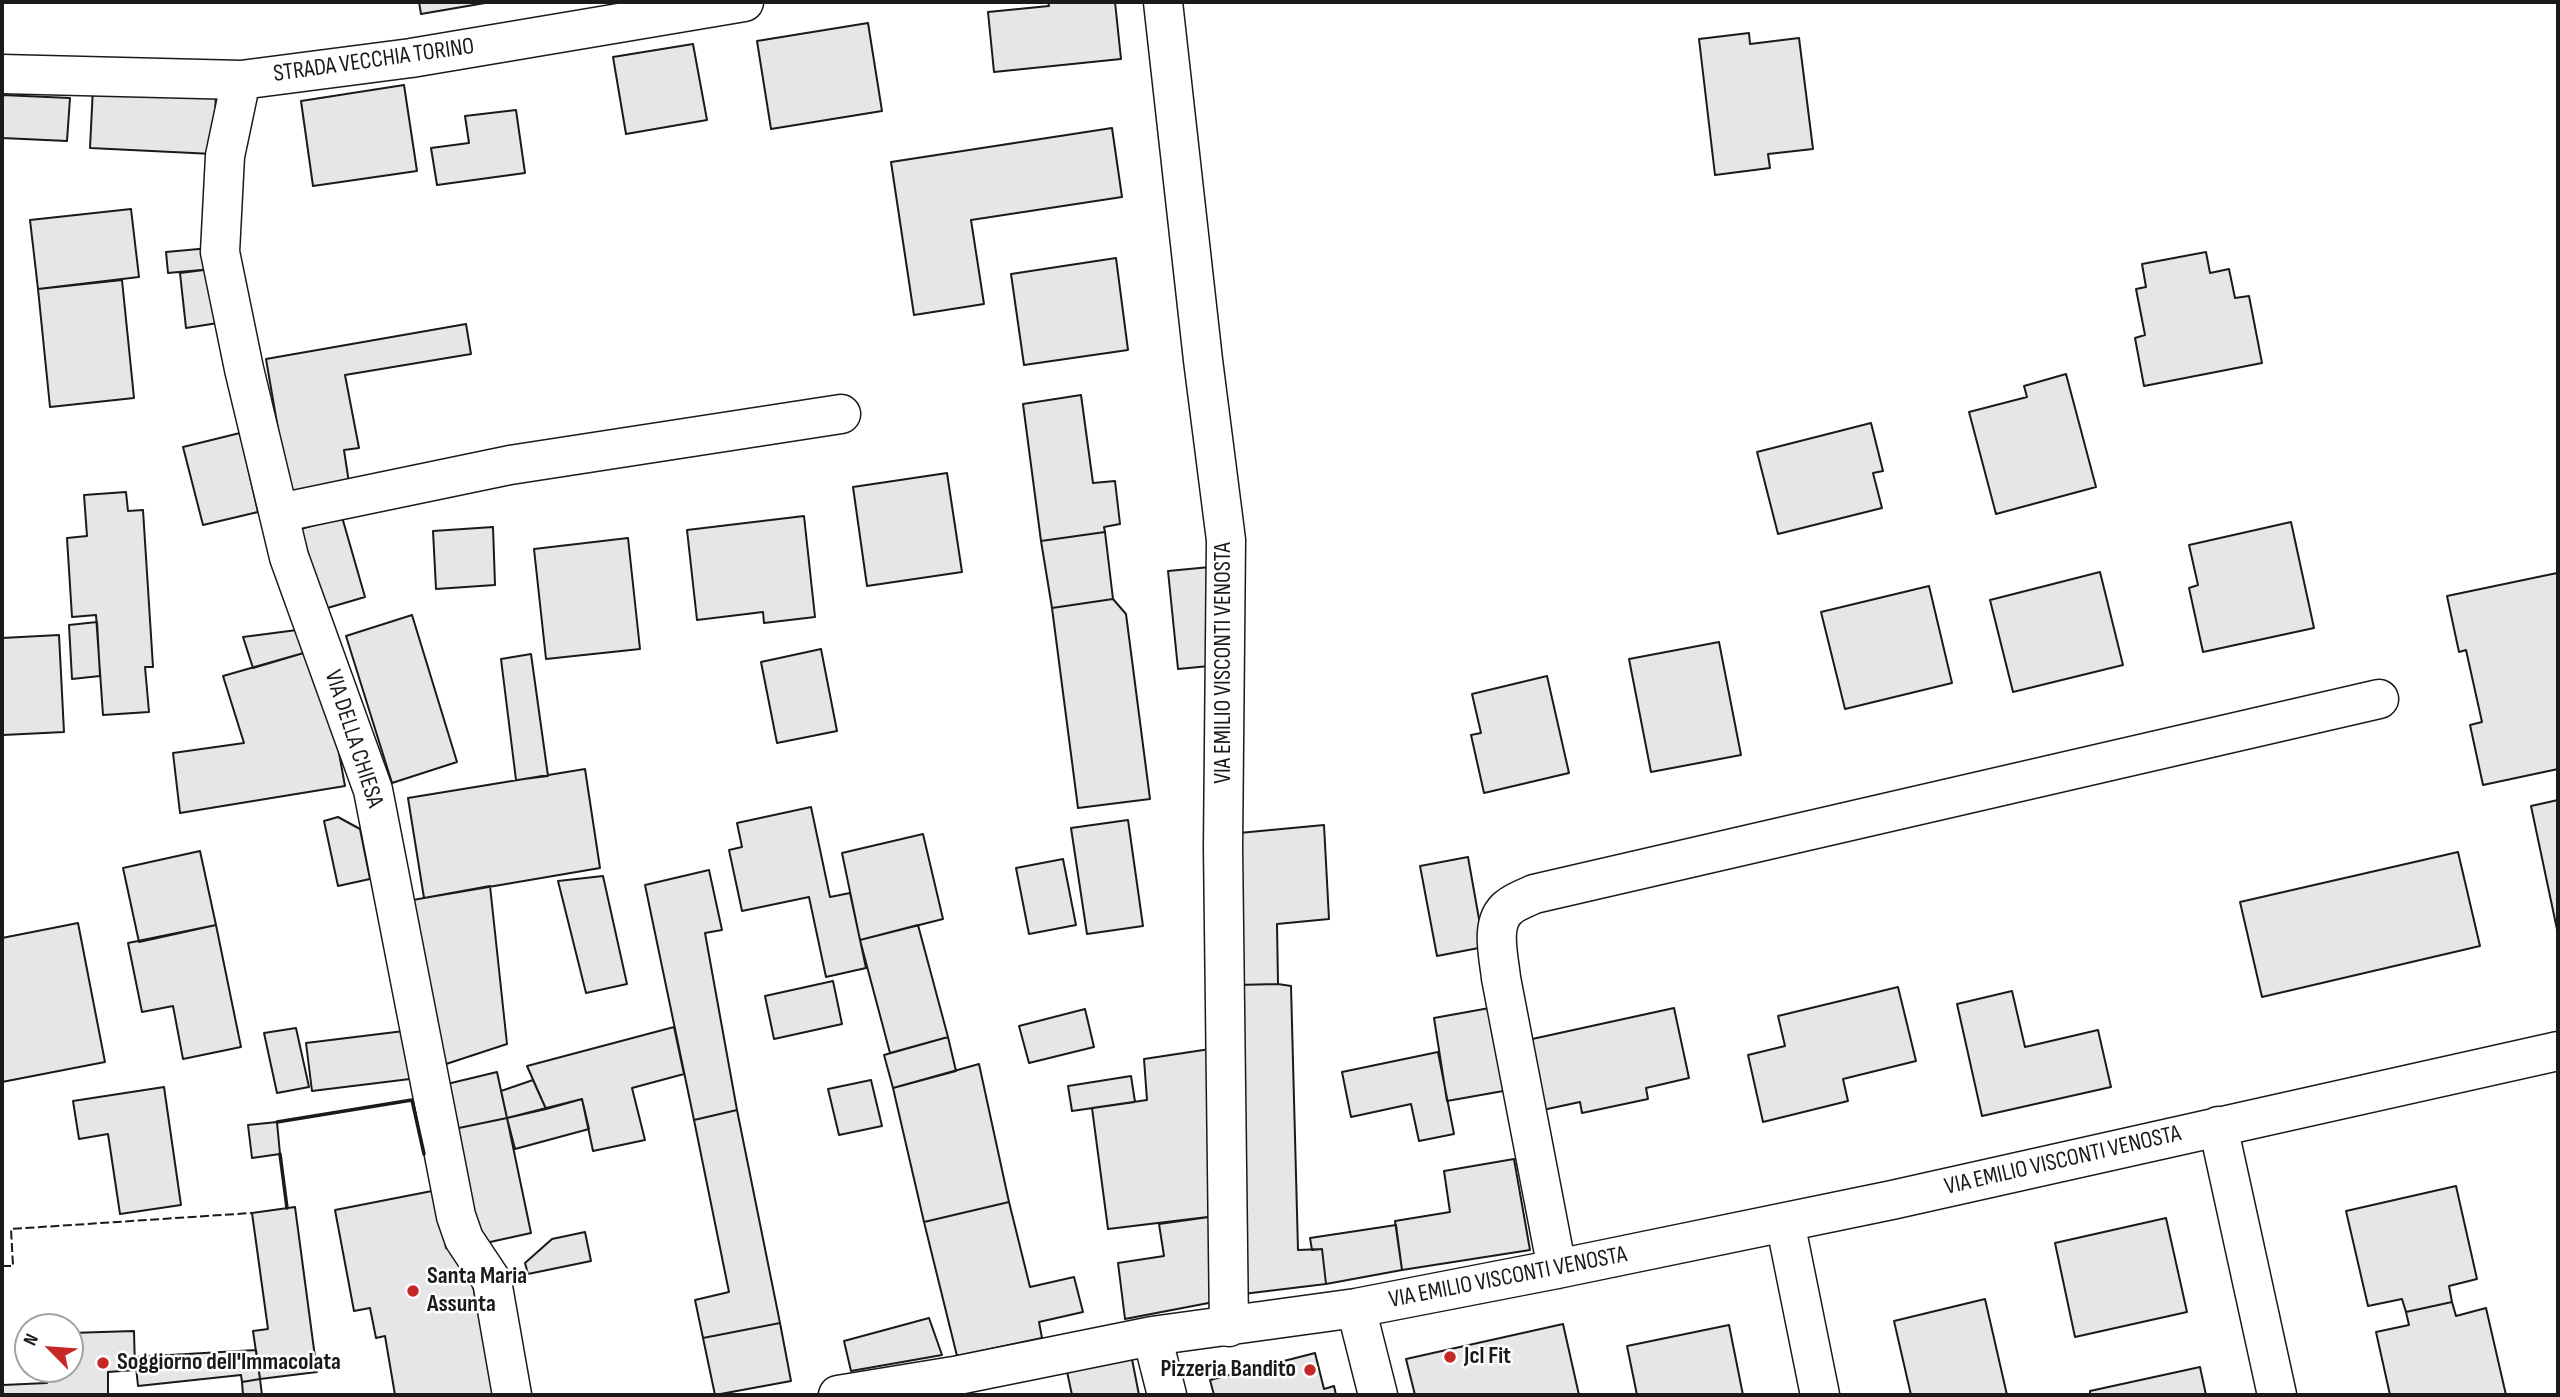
<!DOCTYPE html>
<style>
body{margin:0}
#map{position:relative;width:2560px;height:1397px;overflow:hidden;background:#fff;font-family:"Sofia Sans Condensed",sans-serif}
canvas{display:block}
.frame{position:absolute;inset:0;border:4px solid #1a1a1a;pointer-events:none}
.north{position:absolute;left:14px;top:1313px;width:70px;height:70px;box-sizing:border-box;background:#fff;border:2px solid #a3a3a3;border-radius:50%;rotate:295deg;font-size:19px;font-weight:700;line-height:28px;text-align:center;color:#1a1a1a}
.north::after{content:'';display:block;margin:auto;width:24px;height:32px;background:#c62828;clip-path:polygon(50% 0,100% 100%,50% 72%,0 100%)}
</style>
<div id="map">
<canvas width="2560" height="1397"></canvas>
<div class="frame"></div>
<div class="north">N</div>
</div>
<script>
const c = document.querySelector('canvas').getContext('2d');
c.lineJoin = 'round';
function paint(path, color) {
  c.fillStyle = color;
  c.fill(path, 'evenodd');
}
function stroke(path, color, width, dash) {
  c.strokeStyle = color;
  c.lineWidth = width;
  c.lineCap = dash ? 'butt' : 'round';
  c.setLineDash(dash || []);
  c.stroke(path);
}
function write(font, color, halo, rows, align = 'center') {
  c.font = font + ' "Sofia Sans Condensed",sans-serif';
  c.lineWidth = 5;
  c.setLineDash([]);
  c.textBaseline = 'middle';
  c.strokeStyle = halo;
  c.fillStyle = color;
  for (const [text, x, y, turn = 0] of rows) {
    c.save();
    c.translate(x, y);
    c.rotate((+turn || 0) * Math.PI / 180);
    c.textAlign = isNaN(turn) ? turn : align;
    if (halo) c.strokeText(text, 0, 0);
    c.fillText(text, 0, 0);
    c.restore();
  }
}
const building = new Path2D(`
 M419,2H491L421,14Z
 M1048,2H1115L1121,59L994,72L988,12L1049,6Z
 M868,23L882,111L771,129L757,41Z
 M1749,33L1750,44L1799,38L1813,149L1768,154L1770,168L1715,175L1699,39Z
 M693,44L707,120L626,134L613,57Z
 M404,85L417,171L313,186L301,101Z
 M93,87L216,93L213,154L90,148Z
 M2,95L70,98L67,141L2,138Z
 M516,110L525,173L437,185L431,148L469,143L465,116Z
 M1112,128L1122,197L971,220L984,304L914,315L891,162Z
 M131,209L139,277L38,289L30,220Z
 M210,248L212,269L168,273L166,252Z
 M2206,252L2210,273L2229,269L2235,298L2249,296L2262,363L2144,386L2135,338L2145,335L2136,289L2146,287L2142,264Z
 M1116,258L1128,350L1024,365L1011,274Z
 M212,269L218,323L186,328L180,273Z
 M122,280L134,398L50,407L38,289Z
 M466,324L471,354L345,375L359,448L344,450L349,483L289,493L266,359Z
 M2066,374L2096,487L1996,514L1969,412L2027,397L2024,386Z
 M1081,395L1093,483L1115,481L1120,524L1104,527L1105,532L1041,541L1023,404Z
 M1871,423L1883,471L1873,473L1882,508L1778,534L1757,452Z
 M240,433L258,512L203,525L183,447Z
 M947,473L962,572L867,586L853,487Z
 M126,492L128,511L143,510L153,667H145L149,712L103,715L96,615L72,617L67,538L87,536L84,495Z
 M804,516L815,617L764,623L763,612L697,620L687,530Z
 M342,517L365,597L324,609L301,529Z
 M2291,522L2314,628L2203,652L2189,588L2198,585L2189,545Z
 M493,527L495,585L436,589L433,531Z
 M1105,532L1113,599L1052,608L1041,541Z
 M628,538L640,649L546,659L534,549Z
 M1210,567L1220,665L1178,669L1168,571Z
 M2100,572L2123,665L2013,692L1990,600Z
 M2557,573L2558,769L2483,785L2470,725L2482,722L2466,650L2459,652L2447,596Z
 M1929,586L1952,683L1845,709L1821,612Z
 M1113,599L1126,614L1150,799L1078,808L1052,608Z
 M412,615L457,762L392,783L346,636Z
 M97,622L100,676L72,679L69,625Z
 M297,630L307,652L253,668L243,637Z
 M59,635L64,732L3,735L2,638Z
 M1719,642L1741,755L1651,772L1629,659Z
 M821,649L837,731L777,743L761,662Z
 M307,652L337,742L345,786L180,813L173,753L244,743L223,676Z
 M531,654L548,776L516,780L501,659Z
 M1547,676L1569,773L1484,793L1471,735L1481,733L1472,694Z
 M585,769L600,868L424,898L408,798Z
 M2558,800V934L2531,806Z
 M811,807L830,897L850,893L866,968L826,977L809,897L742,911L729,850L742,847L737,823Z
 M338,817L360,829L370,879L338,886L324,821Z
 M1128,820L1143,926L1087,934L1071,828Z
 M1324,825L1329,919L1277,924L1278,984L1236,985L1239,833Z
 M923,834L943,919L860,940L842,853Z
 M200,851L216,925L139,942L123,868Z
 M2458,852L2480,946L2262,997L2240,902Z
 M1468,857L1484,947L1437,956L1420,866Z
 M1063,859L1076,925L1029,934L1016,868Z
 M709,870L722,930L705,933L737,1110L694,1120L645,885Z
 M603,876L627,984L586,993L558,881Z
 M490,886L507,1044L437,1067L413,900Z
 M78,923L105,1062L2,1082V938Z
 M216,925L241,1047L183,1059L173,1006L142,1012L128,943Z
 M918,925L948,1037L890,1053L860,940Z
 M833,981L842,1024L774,1039L765,996Z
 M1278,984L1291,986L1298,1250L1322,1249L1326,1284L1243,1294L1236,985Z
 M1898,987L1916,1061L1843,1079L1848,1101L1763,1122L1748,1055L1785,1046L1778,1016Z
 M2012,991L2025,1047L2098,1030L2111,1087L1982,1116L1957,1004Z
 M1495,1007L1509,1090L1447,1101L1434,1018Z
 M1674,1008L1689,1078L1646,1088L1648,1099L1582,1113L1580,1102L1538,1111L1523,1041Z
 M1085,1009L1094,1047L1029,1063L1019,1026Z
 M674,1027L684,1074L632,1088L645,1140L593,1151L582,1099L546,1109L527,1066Z
 M296,1028L309,1087L277,1093L264,1033Z
 M404,1031L410,1079L312,1091L306,1043Z
 M948,1037L956,1071L893,1088L884,1055Z
 M1210,1049L1216,1216L1108,1229L1092,1108L1147,1100L1144,1059Z
 M1438,1052L1454,1134L1419,1141L1411,1104L1351,1117L1342,1072Z
 M979,1064L1009,1202L924,1222L893,1088Z
 M497,1072L507,1118L454,1129L447,1084Z
 M1131,1076L1135,1102L1072,1111L1068,1086Z
 M533,1080L546,1109L507,1118L501,1091Z
 M871,1080L882,1126L839,1135L828,1089Z
 M164,1087L181,1205L120,1214L108,1134L79,1139L73,1101Z
 M582,1099L589,1129L515,1149L507,1118Z
 M737,1110L780,1323L703,1338L695,1300L729,1292L694,1120Z
 M507,1118L531,1233L481,1244L454,1129Z
 M277,1122L280,1154L252,1158L248,1125Z
 M1514,1159L1530,1250L1402,1270L1395,1221L1450,1212L1444,1171Z
 M2456,1186L2477,1279L2449,1286L2452,1302L2406,1312L2402,1299L2368,1306L2346,1211Z
 M432,1191L443,1228L446,1248L458,1250L471,1275L494,1395H395L385,1336L376,1338L370,1308L354,1311L335,1210Z
 M1009,1202L1030,1287L1074,1277L1083,1312L1039,1322L1042,1338L957,1356L924,1222Z
 M295,1207L317,1372L260,1379L253,1331L268,1329L252,1213Z
 M1216,1216L1219,1301L1125,1319L1118,1263L1164,1256L1159,1224Z
 M2166,1218L2187,1312L2075,1337L2055,1243Z
 M1396,1225L1402,1270L1326,1284L1322,1249L1312,1250L1310,1238Z
 M585,1232L591,1261L528,1274L525,1263L552,1239Z
 M1985,1299L2007,1395H1911L1894,1321Z
 M2452,1302L2456,1316L2486,1308L2506,1395H2390L2376,1332L2409,1325L2406,1312Z
 M929,1318L942,1355L851,1371L844,1341Z
 M780,1323L791,1381L715,1395L703,1338Z
 M1563,1324L1579,1395H1415L1406,1359Z
 M1729,1325L1743,1395H1637L1627,1346Z
 M134,1331L135,1370L108,1372V1395H2V1346L3,1385L47,1383L46,1369H70V1333Z
 M256,1350L260,1379L242,1382L241,1375L138,1386L135,1357Z
 M1315,1353L1324,1389L1334,1386L1336,1395H1214L1210,1380Z
 M1131,1354L1139,1395H1072L1066,1367Z
 M2200,1367L2206,1395H2090V1391Z
 M260,1379L262,1395H243L242,1382Z`);
const minor = new Path2D(`
 M1163,2L1203,360L1226,540L1223,847L1229,1327
 M2,74L241,80L411,58L744,2
 M241,80L225,156L220,252L244,369L289,557L373,790L456,1216L464,1239L492,1281L512,1395
 M279,513L510,465L841,414
 M2218,1126L2277,1395
 M1785,1222L1820,1395
 M1557,1269L1501,978C1499,957 1489,922 1509,907C1516,901 1526,898 1534,894L2379,699
 M1356,1308L1378,1395
 M1152,1336L1167,1395
 M838,1395L954,1376L1152,1336L1356,1308L1557,1269L1892,1200L2558,1051`);
const fence = new Path2D(`
 M2,1266H13L11,1229L252,1213`);
const wall = new Path2D(`
 M277,1122L412,1100L424,1154
 M280,1154L287,1208`);
const markers = [
 [413,1291,7,"#c62828"],
 [1450,1357,7,"#c62828"],
 [103,1363,7,"#c62828"],
 [1310,1370,7,"#c62828"]
];
const streetNames = [
 ["STRADA VECCHIA TORINO",374,61,-8],
 ["VIA EMILIO VISCONTI VENOSTA",1224,663,-90],
 ["VIA DELLA CHIESA",353,739,72],
 ["VIA EMILIO VISCONTI VENOSTA",2063,1161,-13],
 ["VIA EMILIO VISCONTI VENOSTA",1508,1278,-11]
];
const poiNames = [
 ["Santa Maria",427,1277],
 ["Assunta",427,1305],
 ["Jcl Fit",1464,1357],
 ["Soggiorno dell'Immacolata",117,1363],
 ["Pizzeria Bandito",1296,1370,"right"]
];
paint(building, '#e6e6e6');
stroke(building, '#1a1a1a', 2);
stroke(minor, '#1a1a1a', 41);
stroke(minor, '#fff', 38);
stroke(fence, '#1a1a1a', 2, [9, 3.5]);
stroke(wall, '#1a1a1a', 3.5);
for (const [x, y, r, color] of markers) {
  const dot = new Path2D();
  dot.arc(x, y, r, 0, 2 * Math.PI);
  c.fillStyle = color;
  c.fill(dot);
  stroke(dot, '#fff', 2.5);
}
write('24px', '#1a1a1a', '#fff', streetNames);
write('bold 24px', '#1a1a1a', '#fff', poiNames, 'left');
</script>
